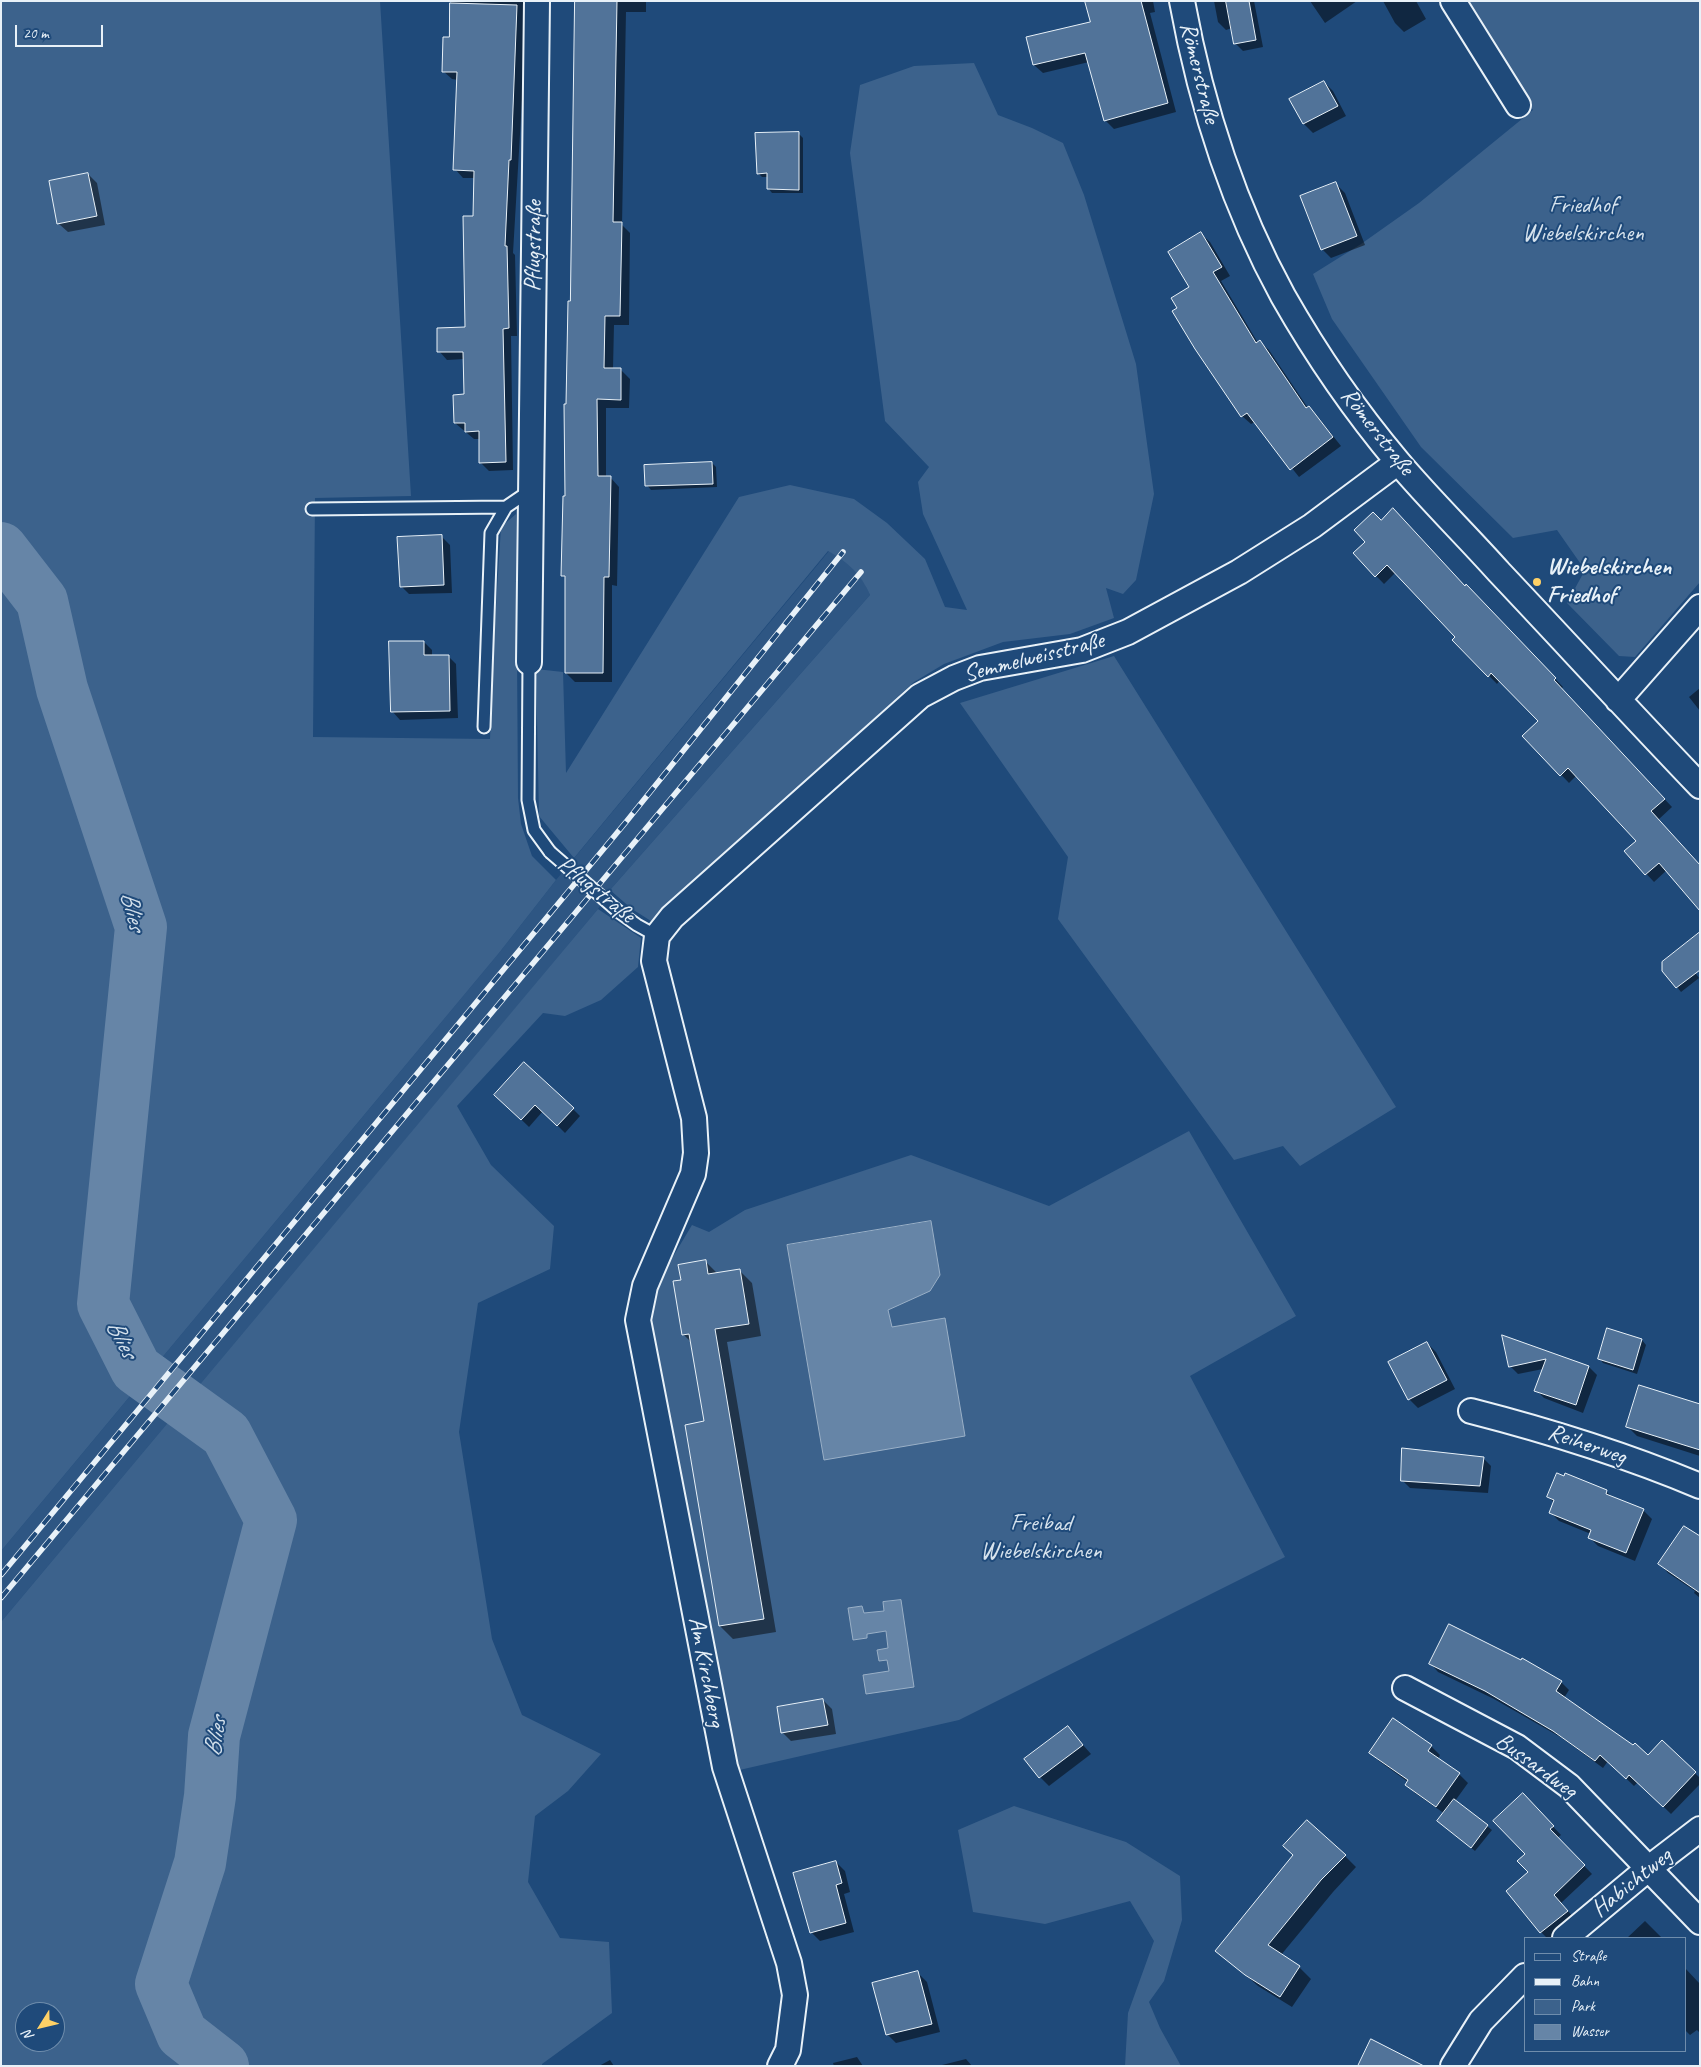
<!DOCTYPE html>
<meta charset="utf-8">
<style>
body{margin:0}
#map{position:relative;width:1701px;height:2067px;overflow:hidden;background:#1f4a7a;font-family:Caveat,sans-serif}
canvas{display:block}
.frame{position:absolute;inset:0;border:2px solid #e8f1f8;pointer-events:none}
.legend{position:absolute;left:1524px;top:1937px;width:162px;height:115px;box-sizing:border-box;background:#1f4a7a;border:1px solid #6f8dac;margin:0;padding:6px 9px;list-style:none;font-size:15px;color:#e8f1f8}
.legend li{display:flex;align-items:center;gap:10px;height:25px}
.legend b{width:25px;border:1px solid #6f8dac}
.north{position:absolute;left:15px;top:2002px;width:50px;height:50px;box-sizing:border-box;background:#1f4a7a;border:1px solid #6f8dac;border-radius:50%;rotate:234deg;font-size:14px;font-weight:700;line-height:20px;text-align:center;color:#e8f1f8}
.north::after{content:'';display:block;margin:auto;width:18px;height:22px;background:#ffd166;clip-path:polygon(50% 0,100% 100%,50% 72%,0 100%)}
.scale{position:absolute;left:15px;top:25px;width:88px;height:22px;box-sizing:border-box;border:2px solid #e8f1f8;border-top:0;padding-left:6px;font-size:15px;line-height:18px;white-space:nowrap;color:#e8f1f8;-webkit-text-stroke:4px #1f4a7a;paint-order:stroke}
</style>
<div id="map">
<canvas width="1701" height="2067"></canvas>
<div class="frame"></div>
<ul class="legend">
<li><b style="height:6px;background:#1f4a7a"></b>Straße</li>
<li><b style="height:6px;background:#e8f1f8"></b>Bahn</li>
<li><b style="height:14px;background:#3c628c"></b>Park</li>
<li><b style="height:14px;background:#6685a7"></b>Wasser</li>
</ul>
<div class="north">N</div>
<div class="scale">20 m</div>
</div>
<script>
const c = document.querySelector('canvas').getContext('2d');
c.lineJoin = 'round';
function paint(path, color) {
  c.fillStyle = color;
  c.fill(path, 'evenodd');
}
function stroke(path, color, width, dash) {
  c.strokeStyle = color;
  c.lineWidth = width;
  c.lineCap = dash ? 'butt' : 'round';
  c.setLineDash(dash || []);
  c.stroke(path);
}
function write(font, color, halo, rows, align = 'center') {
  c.font = font + ' Caveat,sans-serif';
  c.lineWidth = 4;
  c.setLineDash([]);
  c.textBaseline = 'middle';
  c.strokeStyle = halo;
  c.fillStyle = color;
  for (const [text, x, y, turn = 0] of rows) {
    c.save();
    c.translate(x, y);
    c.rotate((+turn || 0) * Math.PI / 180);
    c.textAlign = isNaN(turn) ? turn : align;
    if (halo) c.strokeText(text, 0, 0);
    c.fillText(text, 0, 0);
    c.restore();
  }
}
const built = new Path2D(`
 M829,551L852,565L865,584L870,595L610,890L598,909L519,1004L1,1622V1551L499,953L556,880Z`);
const green = new Path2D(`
 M1,1H380L411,496L315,498L313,737L490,739L493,655L501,527L516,514L518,798L521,824L532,856L556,880L499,953L1,1551Z
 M1468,1H1700V582L1635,657L1619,656L1567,603L1585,570L1557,530L1513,538L1421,447L1332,319L1313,274L1361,244L1419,203L1533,110Z
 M974,63L998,115L1032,128L1063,143L1084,195L1136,364L1154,494L1136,580L1123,594L1106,588L1114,618L1070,634L1003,642L944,664L914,682L651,921L632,909L610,890L870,595C861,574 848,562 828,551L574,858L539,816L536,669L563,672L566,773L739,497L790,485L854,499L887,523L925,559L945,607L967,610L923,514L918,482L929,467L885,421L850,153L860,85L914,66Z
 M1114,656L1396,1107L1300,1166L1283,1146L1234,1160L1058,919L1068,857L960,703Z
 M598,909L641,938L638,967L601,1000L565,1016L543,1013L457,1106L491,1165L554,1226L550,1269L478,1303L459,1432L492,1639L522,1715L601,1754L568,1791L535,1816L528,1882L560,1938L609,1942L612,2013L542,2064V2066H1V1622ZM25,2012H55V2042H25Z
 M1189,1131L1296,1316L1190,1376L1285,1557L959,1720L735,1771L647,1321L656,1285L692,1225L709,1232L745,1210L911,1155L1049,1206ZM931,1221L940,1275L930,1291L888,1309L891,1327L787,1245ZM862,1606L864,1613L884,1611L914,1687L889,1671L887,1660L877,1650L888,1648L886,1631L866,1634L867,1638L853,1640Z
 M1014,1806L1126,1842L1180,1876L1182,1920L1164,1981L1149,2002L1160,2028L1181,2066H1125L1128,2013L1154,1941L1130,1901L1045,1924L973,1912L958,1830Z`);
const water = new Path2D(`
 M931,1221L940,1275L930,1291L888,1310L892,1327L945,1318L965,1436L824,1460L787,1245Z
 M901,1600L914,1687L866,1694L863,1675L889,1671L887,1660L879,1661L877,1650L888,1648L886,1631L867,1634V1638L853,1640L848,1608L862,1606L864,1613L884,1611L883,1602Z`);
const shadow = new Path2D(`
 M451,1H524L523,83L513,253L515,255L517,336H511L513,470L489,471L480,462V439H474L455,423L465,396L464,359L447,360L439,351L467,329L475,178H463L455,169L458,80L452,79L443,71L451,39Z
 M577,1H646V12H626L622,225L630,233L629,325H614L613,369L621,370L630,379L629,408H606V477H610L619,487L617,586L612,585V682H575L566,673V579L563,575L566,498Z
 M1086,1H1153L1155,12L1150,13L1176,112L1114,129L1105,120L1089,62L1043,73L1034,65L1092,23Z
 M1214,1H1254L1263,47L1243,51L1235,43L1232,28L1226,30L1218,22Z
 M1310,1H1357L1325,23Z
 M1383,1H1416L1426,19L1404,32L1395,23Z
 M1324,82L1333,91L1346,116L1313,133L1304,124L1291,99Z
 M799,134L803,138V193H772L768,188V177H762L758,173Z
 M88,174L97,183L105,225L68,232L59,224Z
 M1336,184L1345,193L1365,245L1331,258L1322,249Z
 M1201,234L1210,242L1230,276L1221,281L1258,343L1260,342L1269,350L1308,408L1309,407L1317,416L1341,446L1299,477L1255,422L1251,424L1242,416L1179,308L1191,287Z
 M712,463L716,467L717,487L651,490L647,485Z
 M1381,521L1474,593L1563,687L1561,689L1672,807L1658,820L1667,870L1654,882L1626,852L1638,841L1577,775L1569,783L1524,736L1540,721L1500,680L1497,684L1454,640L1457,637L1396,572L1384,584L1354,553L1366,542Z
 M441,536L450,545L452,593L409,594L401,586Z
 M424,642L432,650V656H448L456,664L458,718L400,720L392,711Z
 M1700,688V711L1689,697Z
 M1682,955L1699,978L1681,992L1664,970Z
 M496,1095L573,1109L580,1116L565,1133L543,1111L529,1127Z
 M706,1262L718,1274L739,1270L752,1283L761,1336L727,1342L776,1632L733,1639L720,1626L686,1426L705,1422L692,1343L683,1334V1281Z
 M1608,1330L1642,1340L1646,1345L1637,1374L1603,1363L1599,1358Z
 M1504,1337L1589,1367L1597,1375L1583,1413L1544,1398L1536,1390L1543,1369L1518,1374L1510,1366Z
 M1427,1343L1436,1352L1455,1389L1418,1408L1409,1399Z
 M1700,1405V1456L1637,1436L1628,1427Z
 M1483,1458L1491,1466L1488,1493L1410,1488L1402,1480Z
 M1566,1475L1607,1492L1613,1498L1643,1510L1652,1519L1635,1561L1598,1546L1589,1537L1591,1534L1559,1521L1550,1512L1554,1503L1549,1497Z
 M1700,1548V1598L1694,1593L1695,1591L1668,1573L1660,1564Z
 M1431,1664L1561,1682L1569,1690L1564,1698L1648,1757L1662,1742L1700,1778V1784L1671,1814L1638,1782L1634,1786L1608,1761L1603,1768L1562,1738L1494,1699L1438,1672Z
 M823,1700L832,1709L836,1734L791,1741L782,1732Z
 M1393,1719L1431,1746L1440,1755L1438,1759L1459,1774L1468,1783L1455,1801L1492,1830L1475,1851L1443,1825L1445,1814L1415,1793L1406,1784L1408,1782L1379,1761L1371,1752Z
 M1068,1728L1091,1754L1049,1786L1040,1777Z
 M1530,1802L1561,1835L1557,1838L1592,1874L1561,1903L1575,1919L1551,1938H1547L1541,1932L1508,1892L1530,1872L1527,1854Z
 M1345,1856L1356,1867L1333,1892L1281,1955L1299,1967L1311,1979L1292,2007L1258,1986L1217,1950Z
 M836,1862L845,1871L850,1892L844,1894L854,1932L820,1941L811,1932Z
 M1645,1921L1662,1938H1627Z
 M1685,1968L1700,1984V2033L1697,2030L1690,2035L1685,2030Z
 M918,1973L927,1982L940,2032L896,2043L887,2034Z
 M857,2057L863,2066H834L833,2063Z
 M966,2059L972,2066H938Z
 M610,2060L614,2066H599Z`);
const river = new Path2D(`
 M1,548L42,601L62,689L141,927L103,1304L136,1369L226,1434L271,1520L214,1736L210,1796L200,1863L161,1984L182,2034L223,2066`);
const building = new Path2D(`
 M575,1H617L613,222H622L620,316H605L604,368H621V400L597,399L598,476H611L609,577H604L603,673H565V576H561L563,496H565L564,404H566L568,301H570Z
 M1085,1H1141L1168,103L1104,121L1085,53L1033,65L1026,37L1090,22Z
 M1226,1H1249L1256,40L1234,44Z
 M450,3L517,5L511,160H509L505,246H507L509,328L503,329L506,462L479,463V431L465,432V423H454L453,395L464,394L463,352H437V328L465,327L463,216H473L474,171L453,170L457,72H442L443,37H449Z
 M1324,81L1338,106L1303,124L1289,99Z
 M799,132V190L767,189V173L757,174L755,133Z
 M88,173L97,216L57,224L49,181Z
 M1336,182L1357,236L1321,250L1300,196Z
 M1201,232L1222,267L1213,272L1256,343L1260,340L1306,408L1309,406L1333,437L1290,470L1247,413L1241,417L1195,349L1172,311L1177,308L1171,298L1189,287L1168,252Z
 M712,462L713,484L645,486L644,465Z
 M1393,508L1465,586L1466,584L1556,678L1554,680L1665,799L1651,811L1700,865V911L1659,863L1645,875L1624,851L1636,841L1568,768L1560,776L1522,736L1538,721L1491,673L1488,677L1452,640L1455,637L1387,565L1375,577L1353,553L1365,542L1354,530L1373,512L1381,520Z
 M442,535L444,585L400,587L397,537Z
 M389,641H424V655H449L450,711L391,712Z
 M1700,932V970L1676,988L1662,971V962Z
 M524,1062L574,1108L557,1126L535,1105L521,1120L494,1095Z
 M706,1260L708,1274L740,1269L749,1324L715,1329L764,1619L719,1626L685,1425L704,1421L689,1334L682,1335L673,1281L681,1280L678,1265Z
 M1607,1328L1642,1339L1633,1370L1598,1359Z
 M1502,1335L1589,1366L1576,1405L1534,1391L1546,1359L1509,1367Z
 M1427,1342L1447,1380L1408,1400L1388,1362Z
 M1639,1385L1700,1404V1450L1626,1427Z
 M1402,1448L1484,1457L1480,1486L1401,1481Z
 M1557,1473L1564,1476L1565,1473L1607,1490L1606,1494L1644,1509L1626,1553L1588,1538L1591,1530L1549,1513L1554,1500L1547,1497Z
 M1684,1526L1700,1536V1593L1658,1564Z
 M1449,1624L1521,1660L1522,1658L1562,1681L1556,1691L1633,1745L1635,1743L1648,1755L1662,1740L1696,1772L1663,1807L1629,1775L1626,1779L1600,1755L1595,1761L1553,1731L1485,1691L1429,1664Z
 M823,1699L828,1725L781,1733L777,1707Z
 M1393,1718L1432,1745L1428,1751L1460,1773L1436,1807L1405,1785L1408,1780L1369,1753Z
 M1068,1726L1083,1745L1039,1778L1024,1759Z
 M1523,1793L1554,1826L1550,1829L1585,1865L1554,1895L1568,1911L1540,1933L1506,1891L1528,1872L1517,1861L1525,1854L1493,1821Z
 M1454,1799L1488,1825L1471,1848L1437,1821Z
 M1307,1820L1346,1855L1321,1880L1268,1945L1300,1966L1280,1997L1245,1975L1215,1951L1293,1855L1283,1846Z
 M836,1861L842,1883L836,1885L846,1923L810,1933L793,1873Z
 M918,1971L932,2024L886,2035L872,1983Z
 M1371,2039L1424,2066H1358Z`);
const lane = new Path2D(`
 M312,509L506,507
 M529,662L528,800L534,830L550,852
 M484,727L491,533L506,507L531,490
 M619,912L637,925L657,936`);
const street = new Path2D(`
 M1182,1C1201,105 1232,203 1283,296C1316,354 1355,411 1398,462C1430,500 1466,535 1499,572C1566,643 1632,715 1700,786
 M1453,1L1518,105
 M529,662L537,1
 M1618,700L1700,607
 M1471,1411C1549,1431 1626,1455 1700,1486
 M1405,1688L1517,1747L1569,1786L1700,1922
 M1565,1938L1649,1868L1700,1829
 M780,2066L788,2050L795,1995L789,1963L725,1767L638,1320L645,1286L693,1174L696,1153L694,1118L654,961L657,936L672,917L920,696L954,678L980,668L1082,650L1128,632L1239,572L1312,526L1398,462
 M1453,2066L1481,2021L1525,1976`);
const rail = new Path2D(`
 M1,1575L626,822L843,552
 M1,1598L861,572`);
const laneBridge = new Path2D(`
 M550,852L619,912`);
const markers = [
 [1537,582,5,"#ffd166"]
];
const streetNames = [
 ["Römerstraße",1199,73,76],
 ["Pflugstraße",534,246,-89],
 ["Römerstraße",1377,432,52],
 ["Semmelweisstraße",1034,658,-14],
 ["Pflugstraße",596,890,39],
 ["Reiherweg",1587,1445,19],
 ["Am Kirchberg",706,1672,79],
 ["Bussardweg",1536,1766,36],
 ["Habichtweg",1632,1883,-39]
];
const parkNames = [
 ["Friedhof",1583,206],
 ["Wiebelskirchen",1583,234],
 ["Freibad",1041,1524],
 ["Wiebelskirchen",1041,1552]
];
const poiNames = [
 ["Wiebelskirchen",1547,568],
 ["Friedhof",1547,596]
];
const waterNames = [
 ["Blies",132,911,77],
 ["Blies",121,1339,63],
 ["Blies",216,1737,-80]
];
paint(built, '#2e5683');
paint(green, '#3c628c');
paint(water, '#6685a7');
stroke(water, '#9ab0c7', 1);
paint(shadow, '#0007');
stroke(river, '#6685a7', 52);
paint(building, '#517399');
stroke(building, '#e8f1f8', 1);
stroke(lane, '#e8f1f8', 15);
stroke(street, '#e8f1f8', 28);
stroke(lane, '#1f4a7a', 11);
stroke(street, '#1f4a7a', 24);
stroke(rail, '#e8f1f8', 5.5);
stroke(rail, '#1f4a7a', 4, [11]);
stroke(laneBridge, '#e8f1f8', 15, []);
stroke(laneBridge, '#1f4a7a', 11);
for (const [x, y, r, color] of markers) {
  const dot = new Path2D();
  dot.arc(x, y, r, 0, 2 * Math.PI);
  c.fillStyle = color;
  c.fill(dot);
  stroke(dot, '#1f4a7a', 2);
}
write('24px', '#e8f1f8', '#1f4a7a', streetNames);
write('24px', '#d7e3ed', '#1f4a7a', parkNames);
write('bold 24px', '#e8f1f8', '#1f4a7a', poiNames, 'left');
write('italic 25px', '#d4e1ec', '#1f4a7a', waterNames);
</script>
